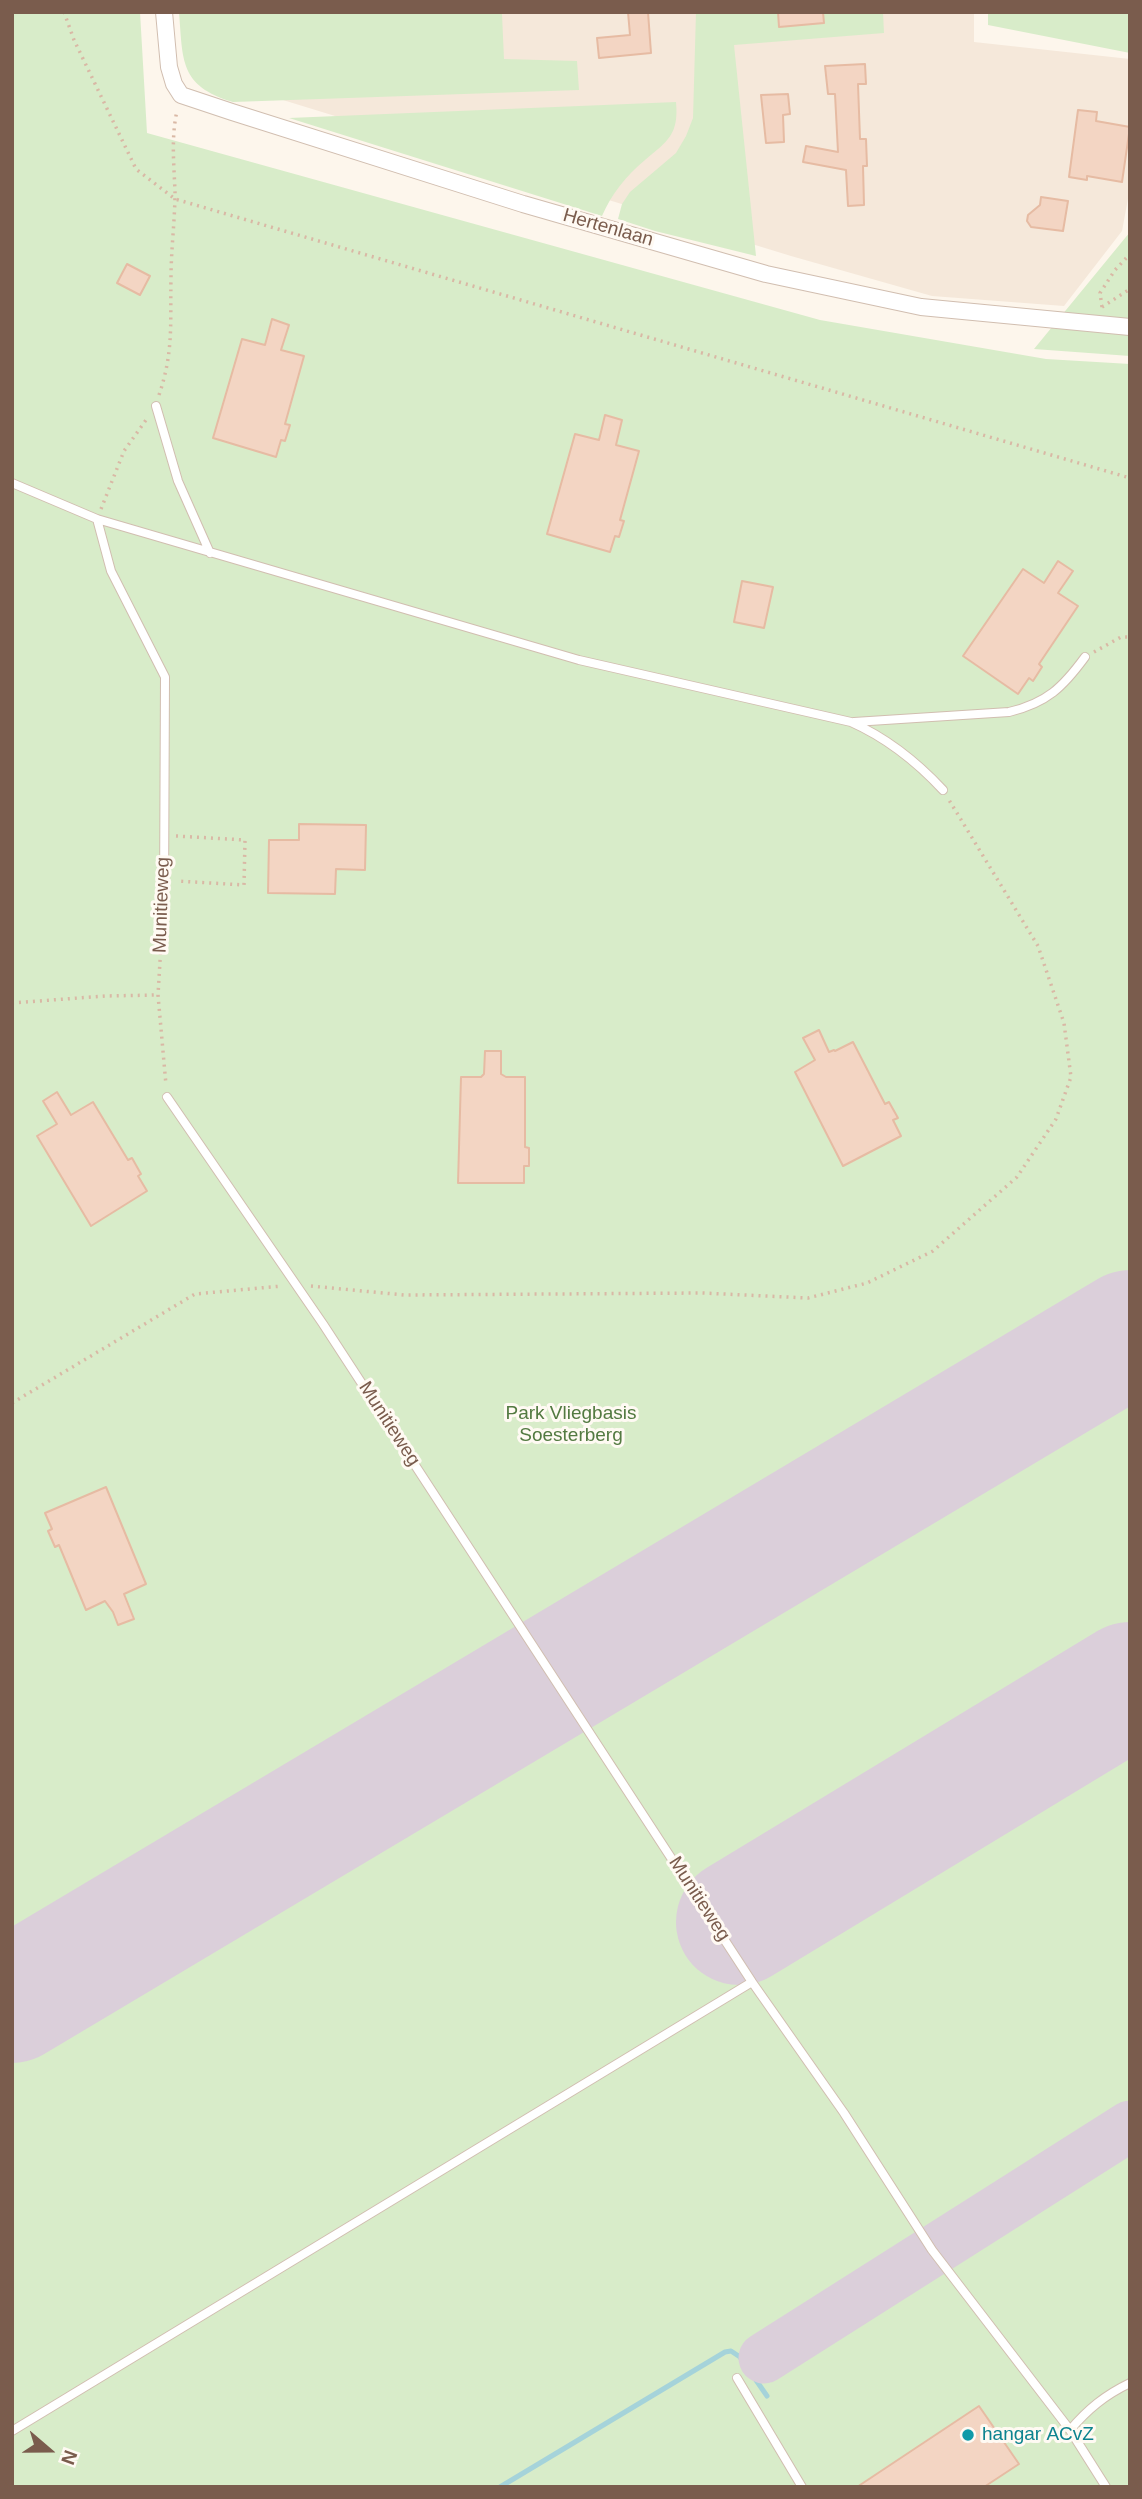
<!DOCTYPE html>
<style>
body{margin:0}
#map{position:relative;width:1142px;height:2499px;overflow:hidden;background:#fdf6ec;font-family:Arial,sans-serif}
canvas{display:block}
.frame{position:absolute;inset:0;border:14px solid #7a5c4d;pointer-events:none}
.north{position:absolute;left:14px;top:2415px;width:70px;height:70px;-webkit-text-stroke:5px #fffaf3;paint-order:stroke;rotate:110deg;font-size:19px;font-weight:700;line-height:28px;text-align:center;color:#7a5c4d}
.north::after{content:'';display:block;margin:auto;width:24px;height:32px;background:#7a5c4d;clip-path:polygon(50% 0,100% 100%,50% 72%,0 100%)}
</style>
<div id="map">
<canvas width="1142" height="2499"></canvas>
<div class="frame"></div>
<div class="north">N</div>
</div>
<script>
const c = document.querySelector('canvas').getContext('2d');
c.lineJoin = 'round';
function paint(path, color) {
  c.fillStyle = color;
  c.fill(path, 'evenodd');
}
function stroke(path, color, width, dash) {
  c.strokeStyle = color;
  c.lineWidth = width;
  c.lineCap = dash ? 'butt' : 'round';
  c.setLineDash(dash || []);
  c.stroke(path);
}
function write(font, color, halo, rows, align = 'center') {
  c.font = font + ' Arial,sans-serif';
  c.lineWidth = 6;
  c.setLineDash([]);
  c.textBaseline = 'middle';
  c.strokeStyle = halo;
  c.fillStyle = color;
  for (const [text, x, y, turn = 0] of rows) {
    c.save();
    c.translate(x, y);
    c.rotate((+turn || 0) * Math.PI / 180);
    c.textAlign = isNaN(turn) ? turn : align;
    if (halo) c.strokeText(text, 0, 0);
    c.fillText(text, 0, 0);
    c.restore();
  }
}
const residential = new Path2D(`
 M205,12H974V42L1130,59V188L1122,231L1064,306L932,296L791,256L208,77Z`);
const green = new Path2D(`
 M12,12H140L147,133L820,320L1046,359L1130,364V2487H12Z
 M179,12H530L502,14L504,59L577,61L579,90L233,102C179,86 183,60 179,12Z
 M696,12H883L884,33L734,45L756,256L655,231L618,219L622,204L630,192L676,153L686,136L693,118Z
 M988,12H1130V53L988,25Z
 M676,102C679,134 668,141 645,160C626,176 612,193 602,216L289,118Z
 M1130,232V356L1034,349Z`);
const stream = new Path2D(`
 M500,2487L725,2352L731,2351L740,2357L767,2396`);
const taxiway = new Path2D(`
 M764,2358L1130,2126`);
const runway = new Path2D(`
 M739,1922L1130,1685
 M12,2000L1130,1333`);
const building = new Path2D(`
 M628,12H648L651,53L599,58L597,38L630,35Z
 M778,12H823L824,23L779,27Z
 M865,64L866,84H858L860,139H866L867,166H863L864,205L848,206L846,170L803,162L806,146L838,152L835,94H828L825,66Z
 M788,94L790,114L783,115L784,142L766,143L761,95Z
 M1078,110L1097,112L1096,121L1130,127L1122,182L1087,176V180L1069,177Z
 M1041,197L1068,201L1063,231L1031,227L1027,221L1028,215L1040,205Z
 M127,264L150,276L140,295L117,283Z
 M272,319L289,325L281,350L304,356L285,424L290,425L285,441L281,440L276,457L213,438L242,339L265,345Z
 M605,415L622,420L616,445L639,451L620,520L624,521L619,537L615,536L610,552L547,534L575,434L599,440Z
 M1058,561L1073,571L1058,593L1078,606L1039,664L1042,667L1033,681L1029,678L1018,694L963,656L1023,569L1044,583Z
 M742,581L773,587L764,628L734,622Z
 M299,824L366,825L365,870L336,869L335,894L268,893L269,840H299Z
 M819,1030L829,1052L834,1050L835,1051L853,1042L885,1104L889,1102L898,1118L893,1120L901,1136L843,1166L795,1072L815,1060L803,1038Z
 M485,1051H501V1074L506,1077H525V1147L529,1148V1166H524V1183H458L461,1077H481L484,1074Z
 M57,1092L71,1115L93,1102L128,1160L132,1158L141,1174L138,1176L147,1191L91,1226L37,1136L57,1124L43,1101Z
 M106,1487L146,1584L124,1594L134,1619L118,1625L113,1612L105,1601L86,1610L59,1545L55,1547L48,1531L52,1529L45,1513Z
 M979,2406L1019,2464L984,2487H857Z`);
const path = new Path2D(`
 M64,12L74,40L136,169L175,199L1130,478
 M1102,307L1100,293L1115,270L1130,254
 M1102,307L1130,289
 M159,395C174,351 170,322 171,278C171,249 175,220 175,192C174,165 171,137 177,111
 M101,509L124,451L146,420
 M1094,652L1121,637H1130
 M176,836L245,840L244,885L177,881
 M163,911L158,995L166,1085
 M12,1003L105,996L158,995
 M311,1286L404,1295L702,1293L808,1298L867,1283L933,1251L1017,1177L1056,1119L1071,1077L1064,1023L1038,946L949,800
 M12,1403L195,1294L282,1286`);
const service = new Path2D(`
 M156,406L178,481L210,553
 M12,483L97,519L579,660L851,722C887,738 916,761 943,790
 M97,519L111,571L165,677L164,899
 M854,722L1009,712C1047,703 1063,687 1085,657
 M167,1097L323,1324L752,1982L844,2113L932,2250L1070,2430L1106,2487
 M737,2378L802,2487
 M1070,2430C1088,2409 1105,2395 1130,2383
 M12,2431L752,1982`);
const minor = new Path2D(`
 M164,12L169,67L174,84L181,95L232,112L523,204L766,274L921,307L1130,327`);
const markers = [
 [968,2435,7,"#0f9aa8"]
];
const streetNames = [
 ["Hertenlaan",608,228,16],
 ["Munitieweg",162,905,-88],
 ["Munitieweg",389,1424,57],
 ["Munitieweg",699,1899,57]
];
const parkNames = [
 ["Park Vliegbasis",571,1414],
 ["Soesterberg",571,1436]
];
const cultureNames = [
 ["hangar ACvZ",982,2435]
];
paint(residential, '#f5e8da');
paint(green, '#d8ecc9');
stroke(stream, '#a5d3da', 5);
stroke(taxiway, '#dbcfda', 51);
stroke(runway, '#dbcfda', 126);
paint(building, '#f3d5c3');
stroke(building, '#e6bba3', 2);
stroke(service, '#d1beb0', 10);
stroke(minor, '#d1beb0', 18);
stroke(path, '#d9b8a5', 3.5, [2, 5]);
stroke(service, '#fff', 8);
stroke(minor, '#fff', 16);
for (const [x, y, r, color] of markers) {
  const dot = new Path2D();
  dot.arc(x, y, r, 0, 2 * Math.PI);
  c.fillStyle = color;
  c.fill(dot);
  stroke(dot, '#fffaf3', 2.5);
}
write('19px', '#7a5c4d', '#fffaf3', streetNames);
write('19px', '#537a41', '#fffaf3', parkNames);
write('19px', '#0d838f', '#fffaf3', cultureNames, 'left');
</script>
